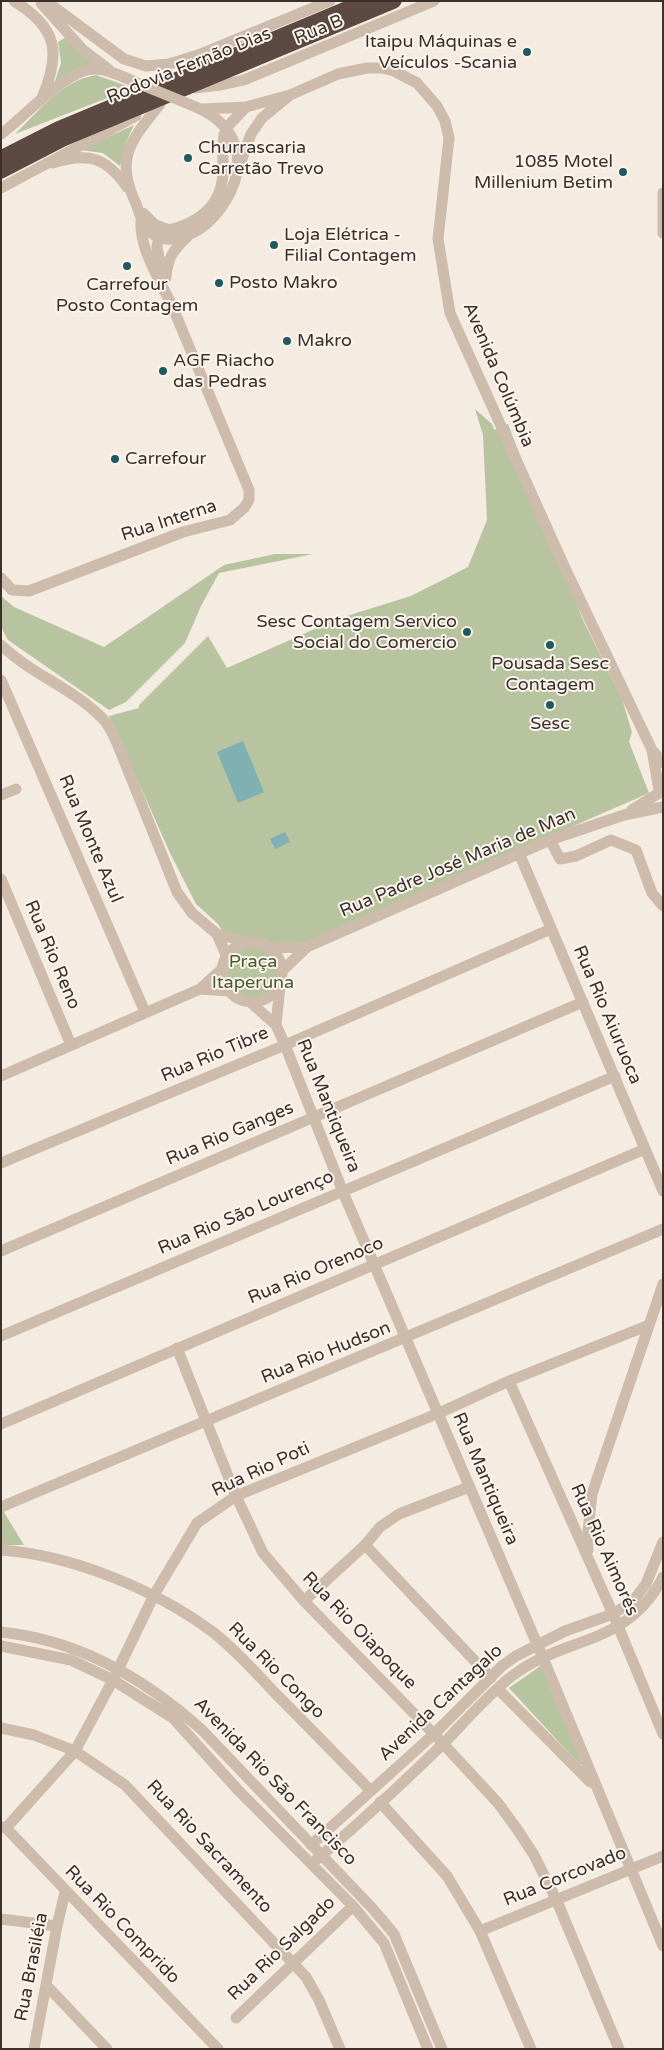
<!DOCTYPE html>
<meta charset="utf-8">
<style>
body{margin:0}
#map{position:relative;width:664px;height:2050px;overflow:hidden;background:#f4ebe1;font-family:"Varela Round",sans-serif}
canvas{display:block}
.frame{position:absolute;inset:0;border:2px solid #3b302b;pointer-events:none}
</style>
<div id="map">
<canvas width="664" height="2050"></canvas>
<div class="frame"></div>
</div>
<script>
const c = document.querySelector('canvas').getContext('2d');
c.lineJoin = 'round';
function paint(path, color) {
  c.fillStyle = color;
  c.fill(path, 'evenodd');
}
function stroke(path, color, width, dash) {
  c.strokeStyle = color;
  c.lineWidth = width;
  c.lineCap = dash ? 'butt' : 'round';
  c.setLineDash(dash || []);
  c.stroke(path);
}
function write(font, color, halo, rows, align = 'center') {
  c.font = font + ' "Varela Round",sans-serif';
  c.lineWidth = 4;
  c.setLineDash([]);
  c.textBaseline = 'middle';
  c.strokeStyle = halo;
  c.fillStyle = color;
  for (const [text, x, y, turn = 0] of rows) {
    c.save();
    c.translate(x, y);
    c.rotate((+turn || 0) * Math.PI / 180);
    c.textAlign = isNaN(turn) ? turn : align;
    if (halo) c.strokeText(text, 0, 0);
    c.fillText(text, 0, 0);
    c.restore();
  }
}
const green = new Path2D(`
 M70,35L96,64C79,67 67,71 54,84L61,63L58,42Z
 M96,75L133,88L15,134C40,110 61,81 96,75Z
 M134,125L127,140L120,166L103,153L80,150Z
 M475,409L492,424L494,430L508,424L582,618L622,699L632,732L629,742L649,793L308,942L272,945L223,932L218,924L196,904L170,853L109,716L139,708V705L208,636L227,668L337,619L411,596L468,567L487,520L483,435Z
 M275,554H313L219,573L201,606L185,643L126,702L109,710L8,640L1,627V596L14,607L104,647L224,565Z
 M227 972a26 26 0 1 1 52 0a26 26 0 1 1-52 0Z
 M2,1509L24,1545H1Z
 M542,1665L582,1763L580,1765L509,1688Z`);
const water = new Path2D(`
 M243,741L264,792L238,803L217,752Z
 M285,832L290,842L275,849L270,839Z`);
const minor = new Path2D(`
 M14,1C58,28 61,53 42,98
 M46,1L124,59L146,66L169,64L198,55L330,1
 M41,3L83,50L108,69
 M195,88L221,85L244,80L434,1
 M160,104C135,136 114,156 134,199C139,209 140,221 148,230C190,274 296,151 196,107
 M203,109L246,107L286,96
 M1,134C26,116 66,69 95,69C108,69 123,77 135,82
 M53,163C88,152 106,157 127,187
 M237,172L251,134L262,118L290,95L338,74L367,68H382L394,71L417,83L437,106L445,121L449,138L438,239L450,313L565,568L652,750L663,763
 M1,188L136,116
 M663,193V233
 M143,213L154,224L169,230C201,222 223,204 223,170C223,158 222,146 224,135L227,127L246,107
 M162,275L157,247L159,237L163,234
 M166,278C167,258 174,249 188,236
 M1,578L12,590L29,591L183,532L230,520L244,508L249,500V490C224,429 198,369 173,308C161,281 139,250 141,220
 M1,645C31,674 72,688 101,717C109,724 113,734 117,743L177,892L192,913L217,934L248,942
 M1,680L145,1012
 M652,750L659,790
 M1,795L16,789
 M632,810L659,793
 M550,840L560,859L576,856L611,840L636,850L652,893L663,906
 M519,853L663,1191
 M1,879L71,1045
 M217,934L227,957
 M222 972a30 30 0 1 1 60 0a30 30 0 1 1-60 0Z
 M269,948L307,947
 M284,969L307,947L550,840L624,815L663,807
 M200,989L229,991
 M250,1002L276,1025L285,1045L343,1192L543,1658L663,1946
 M276,1025L280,986
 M1,1076L200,989L223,968
 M1,1163L285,1045L551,929
 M1,1251L583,1002
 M1,1336L615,1076
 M177,1348L236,1496L263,1553L304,1601L434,1734L498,1803L517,1829L534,1855L556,1899L619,2049
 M509,1381L613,1614L663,1734
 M1,1424L645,1149
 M1,1507L663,1229
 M365,1545L491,1678
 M1,1550C72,1555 157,1590 214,1633C237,1651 256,1673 276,1694C308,1726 340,1759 371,1791
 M588,1550L587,1540L592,1494L663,1284
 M304,1601L365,1545L380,1527L399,1514L469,1487
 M1,1632C79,1640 146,1679 203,1731L373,1909L394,1934L442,2049
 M1,1646L71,1660L113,1680L173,1718L238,1790L353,1906L384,1943L428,2049
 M498,1689L590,1782
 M1,1728L34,1735L75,1751L125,1785L306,1977L319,2000L340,2049
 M380,1802L447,1876L480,1931L531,2049
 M1,1827L6,1828L218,2049
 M6,1828L75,1751L113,1680L154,1595L197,1523L236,1496L439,1413L509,1381L649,1325
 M311,1845L434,1734L502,1666L516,1656L565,1631L613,1614L633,1601L646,1584L663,1542
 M316,1860C361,1822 405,1781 447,1740C466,1720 491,1692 512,1676C565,1635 628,1647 663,1577
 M1,1919L57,1926
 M480,1931L663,1856
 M46,1985L107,2049
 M236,2018L353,1906
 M34,2049L57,1926L65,1892`);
const highway = new Path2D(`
 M1,158L58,129L365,1
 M1,171L63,139L394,1`);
const minorBridge = new Path2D(`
 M135,82L196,107`);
const markers = [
 [527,52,5,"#1f5a5e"],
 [188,158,5,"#1f5a5e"],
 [623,172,5,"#1f5a5e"],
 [274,245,5,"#1f5a5e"],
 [127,266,5,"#1f5a5e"],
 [219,283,5,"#1f5a5e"],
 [287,341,5,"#1f5a5e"],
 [163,371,5,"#1f5a5e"],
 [115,459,5,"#1f5a5e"],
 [467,632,5,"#1f5a5e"],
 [550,645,5,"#1f5a5e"],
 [550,705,5,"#1f5a5e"]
];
const streetNames = [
 ["Rua B",319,30,-22],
 ["Rodovia Fernão Dias",189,66,-22],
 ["Avenida Colúmbia",498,375,67],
 ["Rua Interna",169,521,-18],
 ["Rua Monte Azul",90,839,67],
 ["Rua Padre José Maria de Man",458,863,-23],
 ["Rua Rio Reno",52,955,67],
 ["Rua Rio Aiuruoca",607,1015,67],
 ["Rua Rio Tibre",215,1055,-23],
 ["Rua Mantiqueira",328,1106,68],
 ["Rua Rio Ganges",230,1134,-23],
 ["Rua Rio São Lourenço",246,1213,-23],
 ["Rua Rio Orenoco",316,1271,-23],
 ["Rua Rio Hudson",326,1353,-22],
 ["Rua Rio Poti",261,1470,-25],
 ["Rua Mantiqueira",485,1479,67],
 ["Rua Rio Aimorés",604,1550,66],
 ["Rua Rio Oiapoque",359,1631,46],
 ["Rua Rio Congo",276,1671,45],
 ["Avenida Cantagalo",441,1703,-43],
 ["Avenida Rio São Francisco",275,1782,46],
 ["Rua Rio Sacramento",209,1847,47],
 ["Rua Corcovado",565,1877,-22],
 ["Rua Rio Comprido",122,1925,46],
 ["Rua Rio Salgado",282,1949,-44],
 ["Rua Brasiléia",32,1967,-79]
];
const poiNames = [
 ["Itaipu Máquinas e",517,42,"right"],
 ["Veículos -Scania",517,63,"right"],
 ["Churrascaria",198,148],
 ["Carretão Trevo",198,169],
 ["1085 Motel",613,162,"right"],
 ["Millenium Betim",613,183,"right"],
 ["Loja Elétrica -",284,235],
 ["Filial Contagem",284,256],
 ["Posto Makro",229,283],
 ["Carrefour",127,285,"center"],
 ["Posto Contagem",127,306,"center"],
 ["Makro",297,341],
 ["AGF Riacho",173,361],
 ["das Pedras",173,382],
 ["Carrefour",125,459],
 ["Sesc Contagem Servico",457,622,"right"],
 ["Social do Comercio",457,643,"right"],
 ["Pousada Sesc",550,664,"center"],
 ["Contagem",550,685,"center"],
 ["Sesc",550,724,"center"]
];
const parkNames = [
 ["Praça",253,962],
 ["Itaperuna",253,983]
];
paint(green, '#b8c4a0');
paint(water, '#7fb0b2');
stroke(minor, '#cdbbac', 11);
stroke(highway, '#5c4a42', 15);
stroke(minorBridge, '#cdbbac', 11);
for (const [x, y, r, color] of markers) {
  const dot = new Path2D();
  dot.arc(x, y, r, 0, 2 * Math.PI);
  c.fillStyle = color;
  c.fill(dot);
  stroke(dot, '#fbf5ee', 2);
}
write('18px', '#3b302b', '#fbf5ee', streetNames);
write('18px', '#3b302b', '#fbf5ee', poiNames, 'left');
write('18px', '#4a5a2e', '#fbf5ee', parkNames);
</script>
